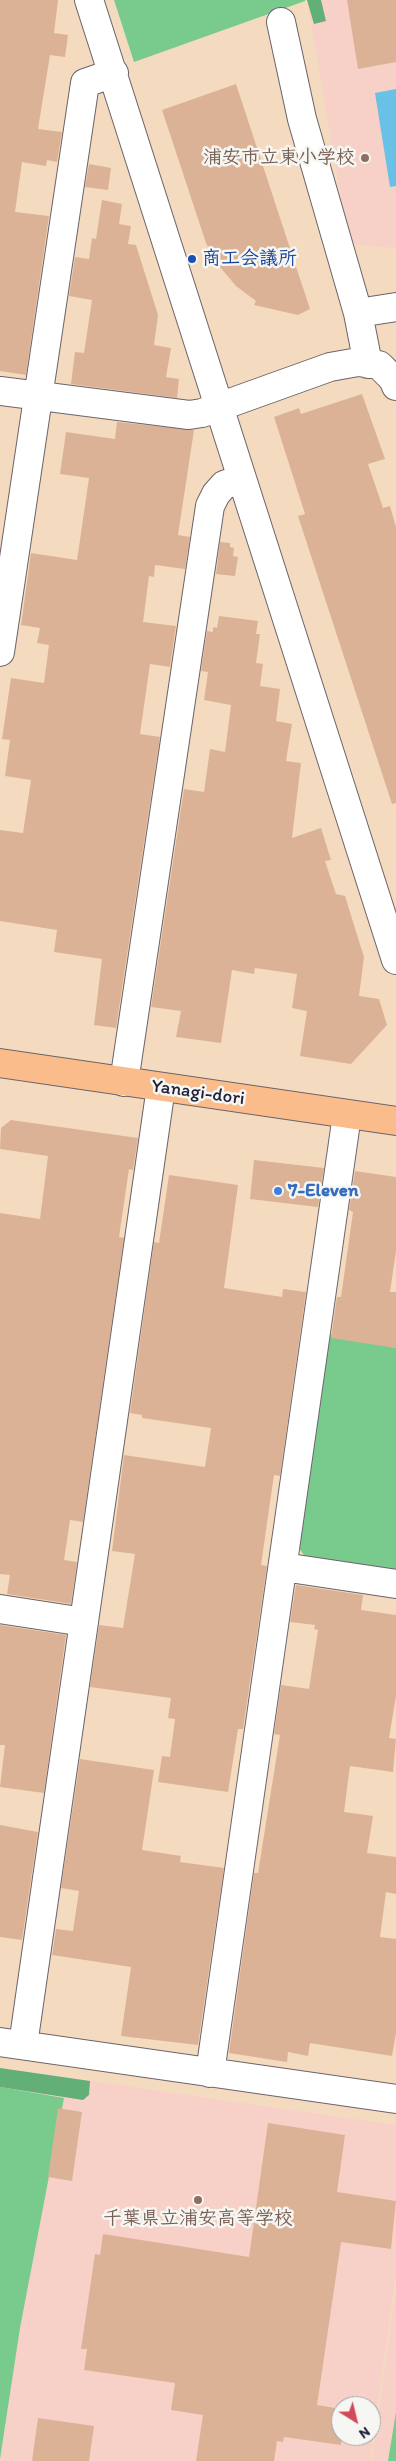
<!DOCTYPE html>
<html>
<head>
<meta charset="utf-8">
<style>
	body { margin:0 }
	#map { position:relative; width:396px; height:2461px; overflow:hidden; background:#f4dbbf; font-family:Itim,sans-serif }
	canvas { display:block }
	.north { position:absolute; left:331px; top:2396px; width:50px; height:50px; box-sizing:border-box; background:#f6f6f2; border:1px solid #a1a1a9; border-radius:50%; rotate:144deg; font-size:14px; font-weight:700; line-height:20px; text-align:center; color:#22223b }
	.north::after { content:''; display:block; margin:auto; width:18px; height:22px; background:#d1495b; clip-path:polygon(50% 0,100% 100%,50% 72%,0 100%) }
</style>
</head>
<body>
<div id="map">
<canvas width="396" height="2461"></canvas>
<div class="north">N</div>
</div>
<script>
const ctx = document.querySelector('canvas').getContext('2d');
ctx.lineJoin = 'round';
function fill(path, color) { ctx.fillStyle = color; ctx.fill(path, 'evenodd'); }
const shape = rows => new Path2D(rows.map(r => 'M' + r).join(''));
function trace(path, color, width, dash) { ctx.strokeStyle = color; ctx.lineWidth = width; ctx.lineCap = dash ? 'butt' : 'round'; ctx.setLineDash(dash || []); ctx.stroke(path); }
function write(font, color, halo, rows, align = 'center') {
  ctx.font = font + ' Itim,"Klee One",sans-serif'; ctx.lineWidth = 5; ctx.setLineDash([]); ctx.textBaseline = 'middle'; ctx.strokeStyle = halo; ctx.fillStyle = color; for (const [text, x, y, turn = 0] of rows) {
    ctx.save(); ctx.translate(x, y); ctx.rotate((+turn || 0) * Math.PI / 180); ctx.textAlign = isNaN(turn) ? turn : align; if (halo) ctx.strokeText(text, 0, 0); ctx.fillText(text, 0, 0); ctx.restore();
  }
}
fill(shape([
	[307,0,396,0,396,248,349,244],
	[0,2068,396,2125,396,2274,370,2461,0,2461],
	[341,2406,371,2406,371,2436,341,2436],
	[396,2288,396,2461,372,2461]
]), '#f7d1c8');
fill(shape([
	[114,0,305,0,305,1,134,62],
	[330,1335,396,1348,396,1574,308,1561,299,1548],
	[0,2087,64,2098,20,2328,0,2459],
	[396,2412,396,2461,388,2461]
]), '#79cb8d');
fill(shape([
	[307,0,321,0,326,21,314,24],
	[0,2068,90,2081,89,2095,83,2100,0,2087]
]), '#62af78');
fill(shape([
	[396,89,396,186,390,187,375,93]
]), '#69c1e6');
fill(shape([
	[0,0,58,0,54,33,68,35,65,57,50,55,38,129,62,132,57,162,47,160,46,166,22,162,15,212,49,216,26,375,0,371],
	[347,0,396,0,396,62,358,69],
	[236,84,310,309,298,315,254,305,256,301,236,286,214,260,206,243,162,110],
	[89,164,111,168,108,190,85,187],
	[102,200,122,204,119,224,131,226,128,244,136,245,158,315,154,345,171,348,166,377,179,379,177,398,71,384,75,352,84,353,92,300,69,296,75,257,89,259,92,238,96,239],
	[362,394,385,459,368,464,383,508,390,506,396,527,396,803,392,804,298,516,305,514,274,417,299,408,301,414],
	[117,422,194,430,178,535,190,537,185,569,155,565,154,577,149,576,143,622,176,626,170,667,150,664,140,734,160,737,116,1028,94,1025,102,959,54,952,57,930,0,921,0,830,23,833,31,780,5,776,10,740,2,739,11,678,44,683,49,645,37,643,40,628,21,625,31,553,77,560,89,478,60,474,66,432,115,439],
	[220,542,230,543,230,547,234,548,233,556,238,557,235,576,216,574],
	[219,616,258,621,256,634,260,634,256,663,263,664,260,686,280,689,276,721,292,724,286,761,301,763,292,838,321,828,331,860,325,861,336,894,345,896,364,957,359,996,379,999,387,1025,351,1064,300,1056,307,1011,292,1008,297,974,255,968,254,974,232,970,221,1043,176,1037,181,1011,151,1007,184,789,204,792,210,749,225,752,231,705,204,700,208,672,201,671,207,631,213,632,213,627,217,628],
	[11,1120,138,1138,133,1170,129,1169,119,1237,124,1238,83,1522,70,1520,64,1560,77,1562,71,1604,7,1594,10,1575,0,1574,0,1213,40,1219,48,1156,0,1149,1,1128],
	[254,1160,324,1168,318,1207,250,1199],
	[355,1171,396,1177,396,1251,390,1292,396,1292,396,1348,331,1338,337,1297,341,1297,353,1212,349,1210],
	[169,1175,238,1185,224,1288,282,1297,283,1289,306,1292,280,1476,274,1475,261,1565,267,1566,243,1729,238,1729,228,1792,158,1782,162,1756,170,1757,175,1719,168,1718,171,1698,90,1687,99,1625,123,1628,135,1554,112,1551,124,1455,205,1467,211,1428,142,1418,142,1415,130,1413,154,1242,159,1243],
	[296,1585,363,1595,361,1610,396,1615,396,1696,389,1738,396,1739,393,1772,350,1766,344,1812,373,1816,367,1853,396,1857,396,1894,386,1892,380,1937,396,1939,396,2033,392,2056,310,2043,308,2056,288,2052,287,2062,229,2053,254,1873,258,1873,280,1735,274,1734,281,1685,309,1689,318,1630,314,1629,315,1625,290,1622],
	[0,1625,66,1635,44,1793,0,1787,5,1745,0,1745],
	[80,1759,154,1770,142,1850,181,1856,180,1862,224,1868,198,2045,121,2036,131,1967,52,1955,56,1929,73,1931,79,1891,61,1888],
	[0,1825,38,1832,22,1940,0,1937],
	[58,2108,82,2112,72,2181,48,2177],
	[268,2123,345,2135,337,2192,396,2201,391,2249,341,2242,317,2405,341,2409,341,2445,284,2437,283,2442,277,2441,274,2461,196,2461,203,2415,171,2410,175,2383,84,2370,87,2349,81,2349,95,2254,100,2255,103,2234,249,2257],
	[38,2418,94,2426,89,2461,32,2461]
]), '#dcb296');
const minor = shape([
	[89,0,396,960],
	[281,22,302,119,358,313],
	[368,364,358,313,396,307],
	[0,391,189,415,202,413,330,367,358,362,379,365,393,379,396,386],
	[0,652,85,83,114,73],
	[124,1082,210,506,216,494,224,485,241,479],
	[283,1567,396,1584],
	[0,1609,84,1622],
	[0,2042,396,2099],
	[23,2045,161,1087],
	[210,2073,347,1115]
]);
const major = shape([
	[0,1063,396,1121]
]);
trace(minor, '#6c6369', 30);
trace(major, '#6c6369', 30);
trace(minor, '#fff', 28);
trace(major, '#fabc8b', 28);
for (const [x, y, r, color] of [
	[365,158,5,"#8d6e63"],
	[192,259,5,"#1a4fb4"],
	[278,1191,5,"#3f7fe0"],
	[198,2200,5,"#8d6e63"]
]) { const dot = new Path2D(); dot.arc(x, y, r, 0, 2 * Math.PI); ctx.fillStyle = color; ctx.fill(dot); trace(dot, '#f6f6f2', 2); }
write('bold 19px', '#785e54', '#f6f6f2', [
	["浦安市立東小学校",355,158],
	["千葉県立浦安高等学校",198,2219,"center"]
], 'right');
write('bold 19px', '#164399', '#f6f6f2', [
	["商工会議所",202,259]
], 'left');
write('19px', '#22223b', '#f6f6f2', [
	["Yanagi-dori",198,1093,8]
]);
write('bold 19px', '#366cbe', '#f6f6f2', [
	["7-Eleven",288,1191]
], 'left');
</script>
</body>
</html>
